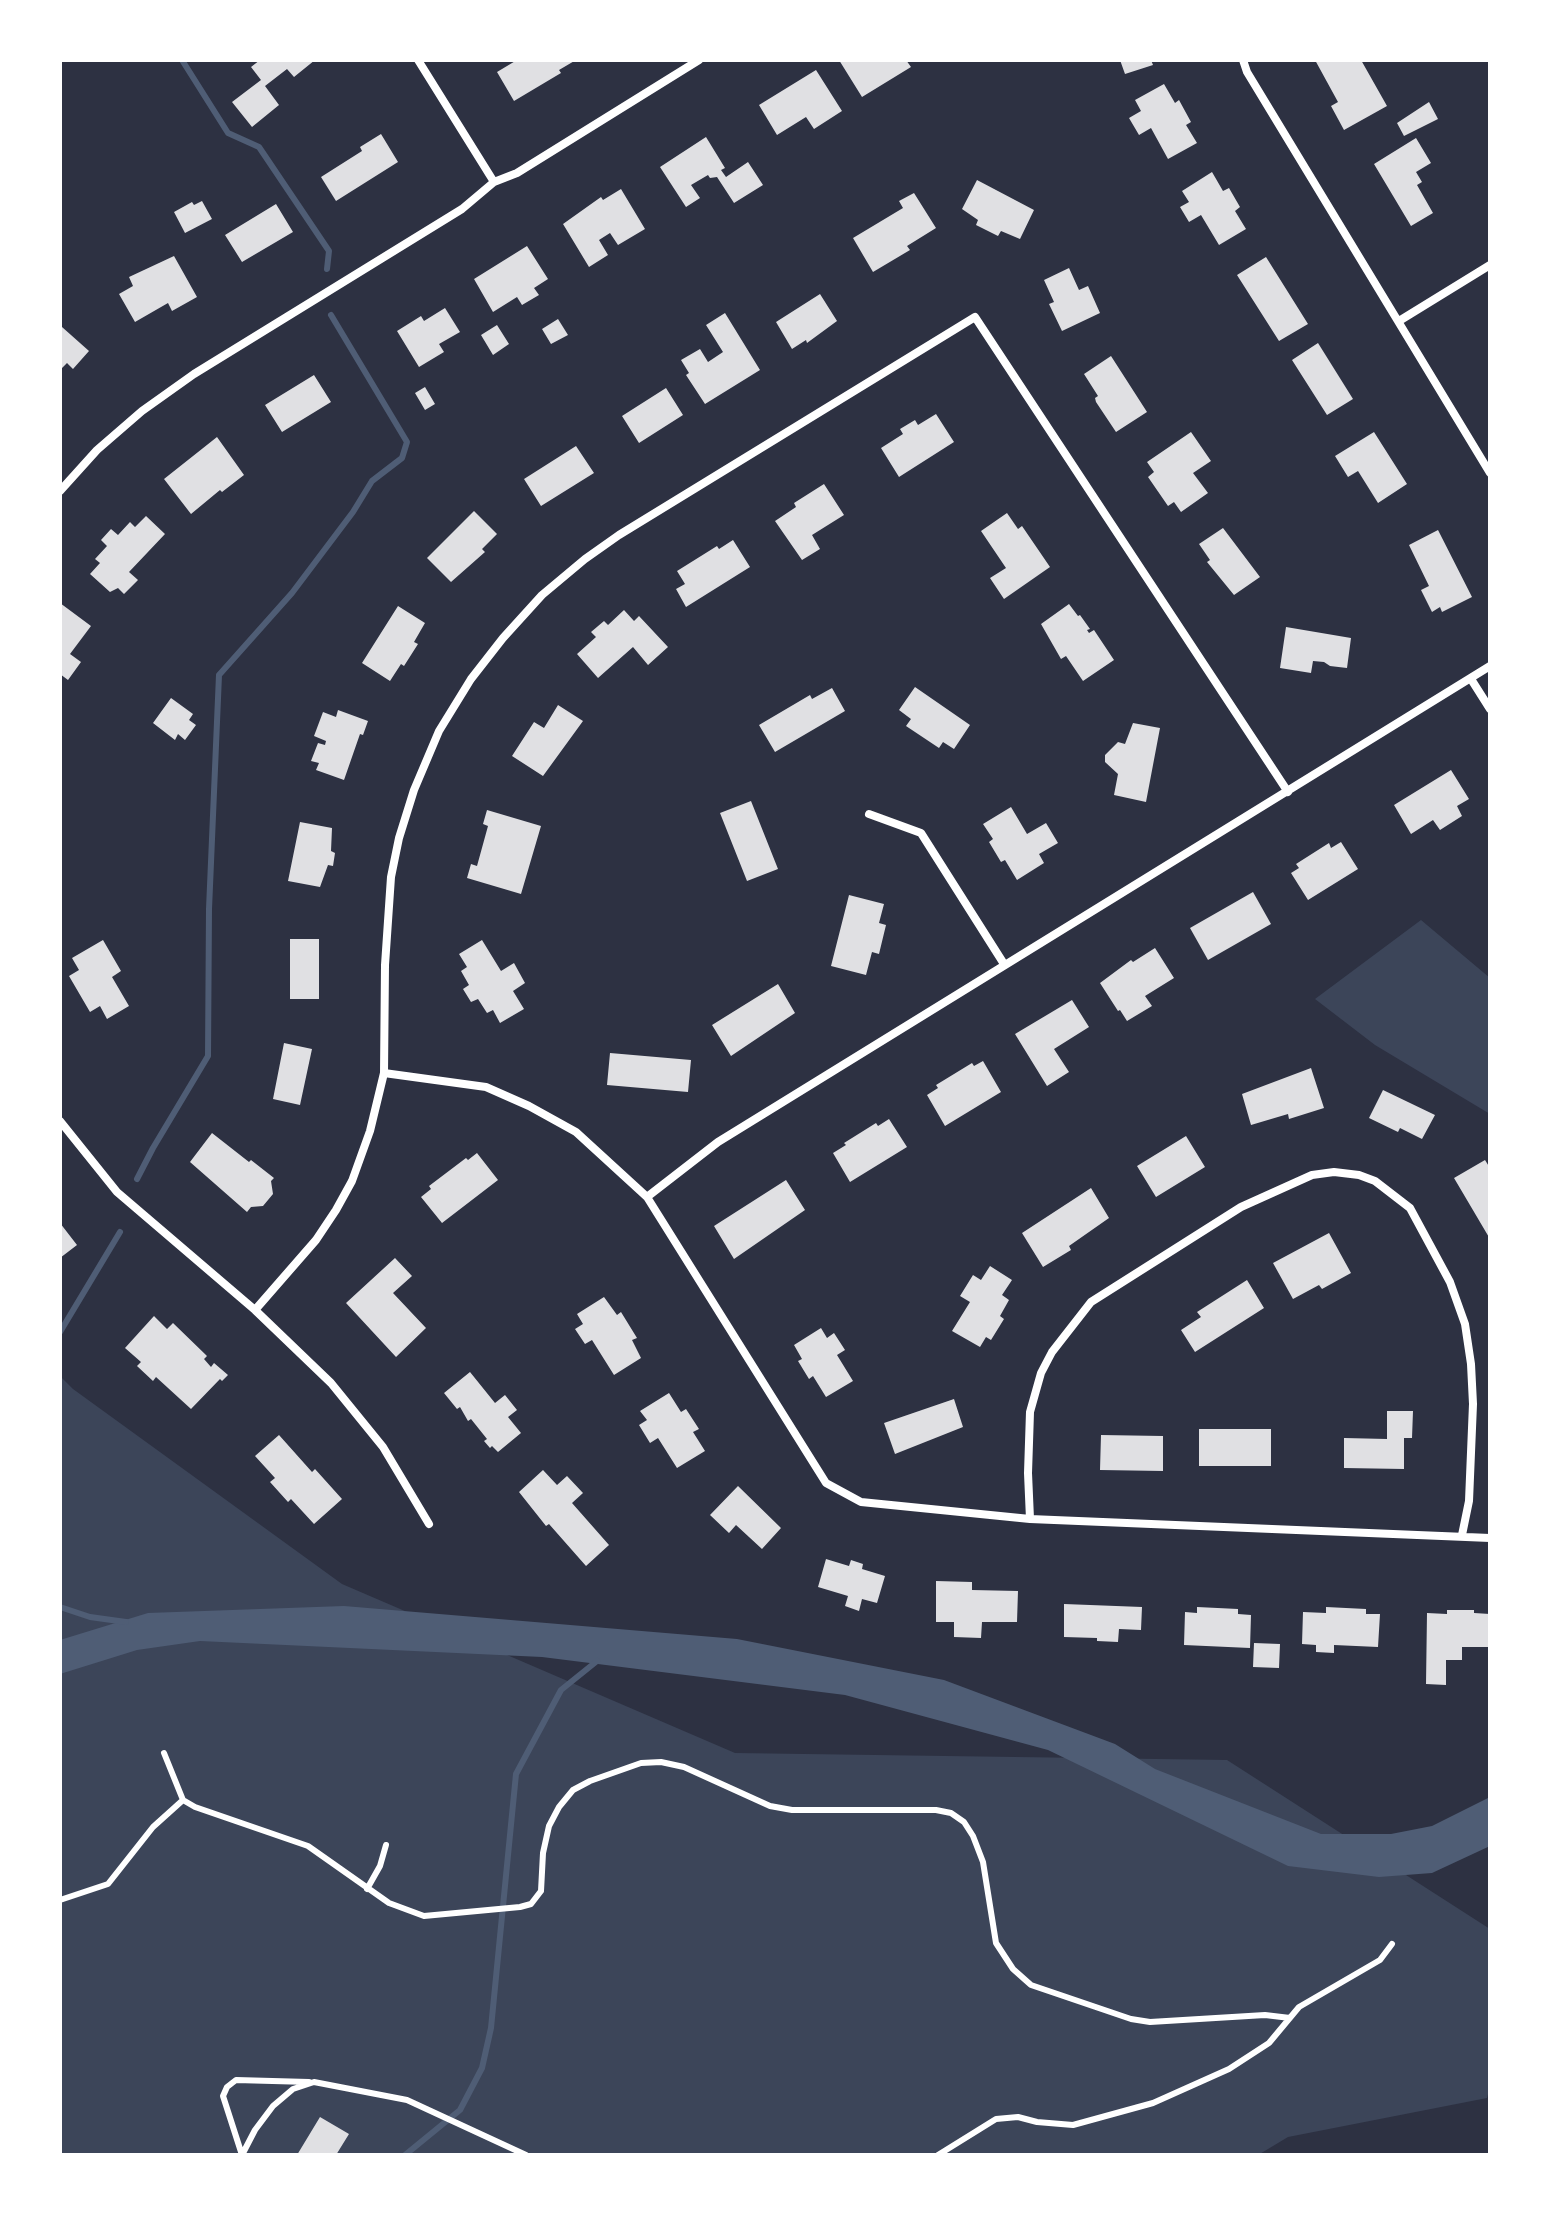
<!DOCTYPE html>
<html>
<head>
<meta charset="utf-8">
<style>
	body { margin:0 }
	#map { position:relative; width:1550px; height:2215px; overflow:hidden; background:#2d3142; font-family:"Crimson Pro",serif }
	canvas { display:block }
	.frame { position:absolute; inset:0; border:62px solid #fff; pointer-events:none }
</style>
</head>
<body>
<div id="map">
<canvas width="1550" height="2215"></canvas>
<div class="frame"></div>
</div>
<script>
const ctx = document.querySelector('canvas').getContext('2d');
ctx.lineJoin = 'round';
function fill(path, color) { ctx.fillStyle = color; ctx.fill(path, 'evenodd'); }
const shape = rows => new Path2D(rows.map(r => 'M' + r).join(''));
function trace(path, color, width, dash) { ctx.strokeStyle = color; ctx.lineWidth = width; ctx.lineCap = dash ? 'butt' : 'round'; ctx.setLineDash(dash || []); ctx.stroke(path); }
fill(shape([
	[1421,920,1490,978,1490,1114,1375,1045,1315,999],
	[60,1376,73,1389,342,1584,735,1753,1227,1760,1490,1929,1490,2086,1487,2098,1288,2137,1258,2155,60,2155]
]), '#3c4559');
fill(shape([
	[344,1606,737,1639,944,1680,1115,1744,1155,1769,1321,1834,1391,1834,1432,1826,1490,1797,1490,1846,1432,1873,1379,1877,1288,1866,1048,1750,845,1695,542,1657,200,1641,137,1650,60,1674,60,1640,148,1613]
]), '#4f5d75');
trace(shape([
	[182,60,228,133,259,147,329,251,327,269],
	[137,1179,153,1148,208,1056,209,909,219,675,292,593,353,512,372,481,402,458,407,442,331,315],
	[60,1332,120,1232],
	[60,1607,90,1617,126,1622],
	[405,2155,460,2110,482,2068,491,2028,516,1774,561,1690,597,1661]
]), '#4f5d75', 6);
fill(shape([
	[260,60,315,60,294,77,287,69,265,86,279,105,252,127,232,102,261,80,251,67],
	[517,60,576,60,559,70,561,73,514,101,497,72],
	[839,60,906,60,911,67,862,97],
	[1120,60,1151,60,1153,65,1125,74],
	[1315,60,1361,60,1387,106,1344,130,1331,106,1338,102],
	[816,70,842,111,814,129,806,117,777,135,759,105],
	[1164,84,1175,103,1179,100,1191,122,1186,125,1197,143,1168,159,1151,128,1139,135,1129,118,1141,111,1135,100],
	[1429,102,1438,119,1404,136,1397,123],
	[381,134,398,162,336,201,321,177,362,151,360,147],
	[706,137,725,168,721,170,726,177,748,162,763,185,734,203,717,177,710,178,708,175,691,185,700,198,686,207,660,167],
	[1416,138,1431,163,1416,172,1422,182,1417,185,1433,213,1411,226,1374,164],
	[1212,172,1223,191,1229,188,1240,207,1235,211,1246,229,1219,245,1201,215,1189,222,1180,207,1189,202,1182,191],
	[977,180,1034,210,1020,239,1001,231,998,236,976,225,978,220,962,209],
	[621,189,645,229,618,245,610,233,599,240,608,255,589,267,563,224,601,197,603,200],
	[914,193,936,228,907,246,910,250,873,272,853,238,903,208,899,201],
	[202,201,212,219,185,233,174,212,192,202,194,205],
	[276,204,293,232,242,262,225,235],
	[527,246,548,279,534,288,539,295,522,305,517,297,493,312,474,279],
	[174,256,197,297,172,311,168,303,135,322,119,294,133,286,129,277],
	[1266,257,1308,324,1279,341,1237,275],
	[1069,268,1079,290,1088,286,1100,313,1062,331,1049,304,1054,302,1044,280],
	[820,294,837,321,807,343,806,340,792,349,776,322],
	[445,308,460,332,439,344,444,352,419,367,397,331,421,316,424,321],
	[725,313,760,370,705,404,686,375,689,373,681,360,700,349,708,362,723,352,706,325],
	[558,319,568,335,551,344,542,329],
	[497,325,509,344,493,355,481,335],
	[62,327,89,351,73,369,67,363,60,370,60,330],
	[1318,343,1353,399,1327,415,1292,360],
	[1111,356,1147,412,1116,432,1096,402,1095,398,1098,396,1084,374],
	[314,375,331,402,282,432,265,405],
	[425,387,435,404,425,410,415,393],
	[666,388,683,415,639,443,622,416],
	[936,414,954,442,899,477,881,448,903,434,900,429,915,420,918,425],
	[1191,432,1211,461,1193,473,1208,493,1181,512,1174,502,1168,506,1148,477,1154,472,1147,462],
	[1374,432,1407,484,1378,503,1358,471,1348,477,1335,456],
	[217,437,244,475,222,492,220,490,191,514,164,479],
	[576,446,594,473,541,506,524,479],
	[824,484,844,515,812,535,820,549,802,560,775,521,796,507,794,503],
	[474,511,497,534,482,549,485,552,451,582,427,558],
	[1007,513,1018,529,1022,526,1050,567,1004,599,990,578,1006,568,981,531],
	[146,516,165,534,129,572,138,580,124,594,118,588,110,592,90,574,100,563,95,559,107,546,101,540,111,529,118,535,130,522,135,527],
	[1223,528,1260,577,1234,595,1207,562,1210,560,1199,544],
	[1438,530,1472,597,1442,612,1440,607,1432,612,1421,590,1429,586,1409,545],
	[733,540,750,567,686,607,676,589,685,584,677,571,717,546,719,549],
	[60,603,91,626,70,654,81,662,68,680,60,674],
	[1069,604,1078,616,1080,615,1090,629,1087,630,1089,633,1094,630,1114,660,1083,681,1066,656,1061,659,1041,624],
	[398,606,425,623,414,642,418,644,404,666,401,664,390,681,362,663],
	[624,610,634,621,639,616,668,647,648,665,633,647,598,678,577,654,596,637,591,632,604,621,608,625],
	[1286,627,1351,638,1347,668,1330,666,1324,662,1313,661,1311,673,1280,668],
	[915,687,970,725,954,749,943,742,939,748,906,726,911,719,899,710],
	[832,688,845,711,775,752,759,725,810,695,812,699],
	[171,698,193,714,189,720,196,725,185,740,178,734,175,740,153,723],
	[558,705,583,721,543,776,512,756,534,722,544,728],
	[338,710,368,721,363,735,360,734,344,780,316,770,319,763,311,761,318,743,325,745,326,741,314,736,323,712,336,717],
	[1133,723,1160,728,1146,802,1114,795,1118,774,1105,762,1105,755,1118,742,1125,744],
	[1451,770,1469,799,1457,806,1462,816,1440,830,1433,820,1411,834,1394,805],
	[751,801,778,869,747,881,720,813],
	[1011,807,1027,834,1046,823,1058,843,1039,854,1044,863,1017,880,1005,860,1001,862,989,842,993,839,983,824],
	[487,810,541,826,521,894,467,878,471,864,477,866,488,826,483,824],
	[300,822,332,828,331,851,335,853,333,866,328,865,320,887,288,881],
	[1341,842,1358,869,1308,900,1291,873,1299,868,1296,864,1329,843,1331,848],
	[1253,892,1271,924,1208,960,1190,928],
	[849,895,884,904,879,923,886,925,879,954,872,952,866,975,831,966],
	[290,939,319,939,319,999,290,999],
	[103,940,121,971,112,977,129,1006,107,1019,100,1006,90,1012,69,976,79,970,72,958],
	[482,940,501,971,514,963,525,983,513,991,524,1009,500,1023,493,1010,487,1013,478,999,471,1002,463,989,469,985,461,971,467,967,459,954],
	[1155,948,1174,978,1145,996,1152,1006,1127,1021,1120,1010,1118,1011,1100,983,1131,960,1133,962],
	[778,984,795,1013,731,1056,712,1025],
	[1072,1000,1089,1027,1054,1049,1069,1072,1047,1086,1015,1034],
	[284,1043,312,1049,300,1105,273,1099],
	[610,1053,691,1060,688,1092,607,1085],
	[983,1061,1001,1092,945,1126,927,1095,938,1088,936,1085,972,1063,974,1066],
	[1311,1068,1324,1108,1289,1119,1288,1114,1251,1125,1242,1094],
	[1383,1090,1435,1115,1422,1139,1400,1128,1398,1132,1369,1118],
	[889,1119,907,1147,850,1182,833,1153,846,1145,844,1143,876,1123,878,1126],
	[212,1133,249,1162,251,1160,274,1178,271,1181,273,1194,263,1206,251,1207,247,1212,190,1162],
	[1186,1136,1205,1167,1156,1197,1137,1166],
	[477,1153,498,1180,442,1223,421,1197,431,1189,429,1186,466,1158,468,1160],
	[1485,1160,1490,1168,1490,1239,1454,1178],
	[786,1180,805,1210,734,1259,714,1226],
	[1091,1188,1109,1218,1069,1246,1071,1250,1043,1267,1022,1233],
	[60,1223,77,1245,60,1258],
	[1329,1233,1351,1273,1322,1289,1319,1285,1293,1299,1273,1263],
	[395,1258,412,1276,393,1293,426,1328,396,1357,346,1303],
	[990,1266,1012,1280,1002,1295,1009,1300,1000,1316,1004,1319,991,1340,986,1337,980,1347,952,1331,970,1302,960,1296,973,1275,981,1280],
	[1247,1280,1264,1308,1195,1352,1181,1330,1201,1317,1197,1312],
	[604,1297,617,1315,621,1312,637,1338,632,1340,641,1358,614,1375,592,1340,585,1344,575,1329,583,1324,577,1314],
	[154,1316,167,1329,173,1323,207,1356,204,1359,211,1367,214,1363,228,1375,222,1381,220,1379,191,1409,156,1377,153,1381,137,1366,141,1362,125,1348],
	[821,1328,827,1338,834,1333,845,1350,837,1355,853,1381,826,1397,813,1376,809,1379,798,1361,802,1359,794,1345],
	[470,1372,495,1403,505,1395,517,1410,508,1417,521,1433,498,1452,492,1446,490,1448,484,1441,487,1439,471,1419,468,1421,460,1407,457,1409,444,1393],
	[669,1393,681,1412,686,1409,699,1429,693,1432,705,1451,677,1468,658,1438,650,1443,639,1425,647,1420,640,1411],
	[954,1399,963,1427,895,1454,884,1423],
	[1387,1411,1413,1411,1412,1438,1404,1438,1404,1469,1344,1468,1344,1438,1387,1439],
	[1199,1429,1271,1429,1271,1466,1199,1466],
	[279,1435,312,1472,315,1469,342,1499,314,1524,291,1499,288,1502,270,1482,275,1478,255,1456],
	[1101,1435,1163,1436,1163,1471,1100,1470],
	[543,1470,557,1485,567,1476,583,1493,572,1503,609,1545,586,1566,549,1524,546,1526,519,1492],
	[738,1486,781,1528,762,1549,736,1525,729,1533,710,1515],
	[826,1559,849,1566,851,1560,863,1564,862,1569,885,1576,877,1603,862,1599,859,1611,845,1606,848,1596,818,1587],
	[936,1581,972,1582,972,1590,1018,1591,1017,1622,982,1622,981,1638,954,1637,954,1622,936,1622],
	[1064,1604,1142,1607,1141,1630,1119,1629,1118,1642,1097,1641,1097,1638,1064,1637],
	[1197,1607,1238,1609,1238,1614,1251,1615,1250,1648,1184,1645,1185,1612,1197,1613],
	[1326,1607,1366,1609,1366,1614,1380,1614,1378,1647,1334,1645,1334,1653,1316,1652,1316,1645,1302,1644,1303,1612,1326,1613],
	[1447,1610,1474,1610,1474,1613,1490,1614,1490,1647,1462,1647,1462,1660,1446,1660,1446,1685,1426,1684,1427,1613,1447,1614],
	[1254,1643,1280,1644,1279,1668,1253,1667],
	[320,2117,349,2134,336,2155,297,2155]
]), '#e0e0e3');
trace(shape([
	[164,1753,183,1800,195,1807,308,1846,389,1903,424,1916,520,1907,531,1904,541,1891,543,1853,549,1826,559,1807,573,1790,590,1781,641,1763,661,1762,684,1767,770,1806,792,1810,936,1810,951,1813,964,1822,973,1836,983,1862,996,1943,1013,1969,1031,1985,1131,2019,1150,2022,1265,2015,1290,2018],
	[367,1889,380,1866,386,1845],
	[60,1900,108,1884,153,1827,183,1800],
	[242,2155,255,2130,273,2106,293,2089,314,2082,407,2100,526,2155],
	[242,2155,223,2096,227,2087,236,2080,309,2082],
	[938,2155,996,2119,1018,2117,1037,2122,1073,2125,1153,2103,1229,2069,1269,2043,1299,2007,1380,1960,1392,1944]
]), '#fff', 6);
trace(shape([
	[418,60,494,182],
	[1243,60,1247,72,1490,473],
	[1399,321,1490,265],
	[60,491,97,450,142,411,194,374,462,209,494,182,517,173,699,60],
	[1471,679,1490,709],
	[869,814,921,833,1004,964],
	[384,1073,486,1087,529,1106,576,1132,647,1197,826,1483,861,1502,1030,1519,1490,1538],
	[60,1121,117,1192,255,1310,331,1383,383,1447,429,1524],
	[647,1197,718,1142,1490,666],
	[255,1310,316,1240,336,1210,352,1181,370,1131,384,1073,385,965,391,877,399,838,414,790,439,731,471,679,503,638,542,595,585,559,619,535,975,317,1288,792],
	[1030,1519,1028,1473,1030,1412,1041,1373,1052,1352,1091,1302,1241,1207,1312,1175,1334,1172,1359,1175,1375,1181,1410,1208,1450,1282,1465,1324,1471,1364,1473,1404,1469,1501,1462,1535]
]), '#fff', 8);
</script>
</body>
</html>
